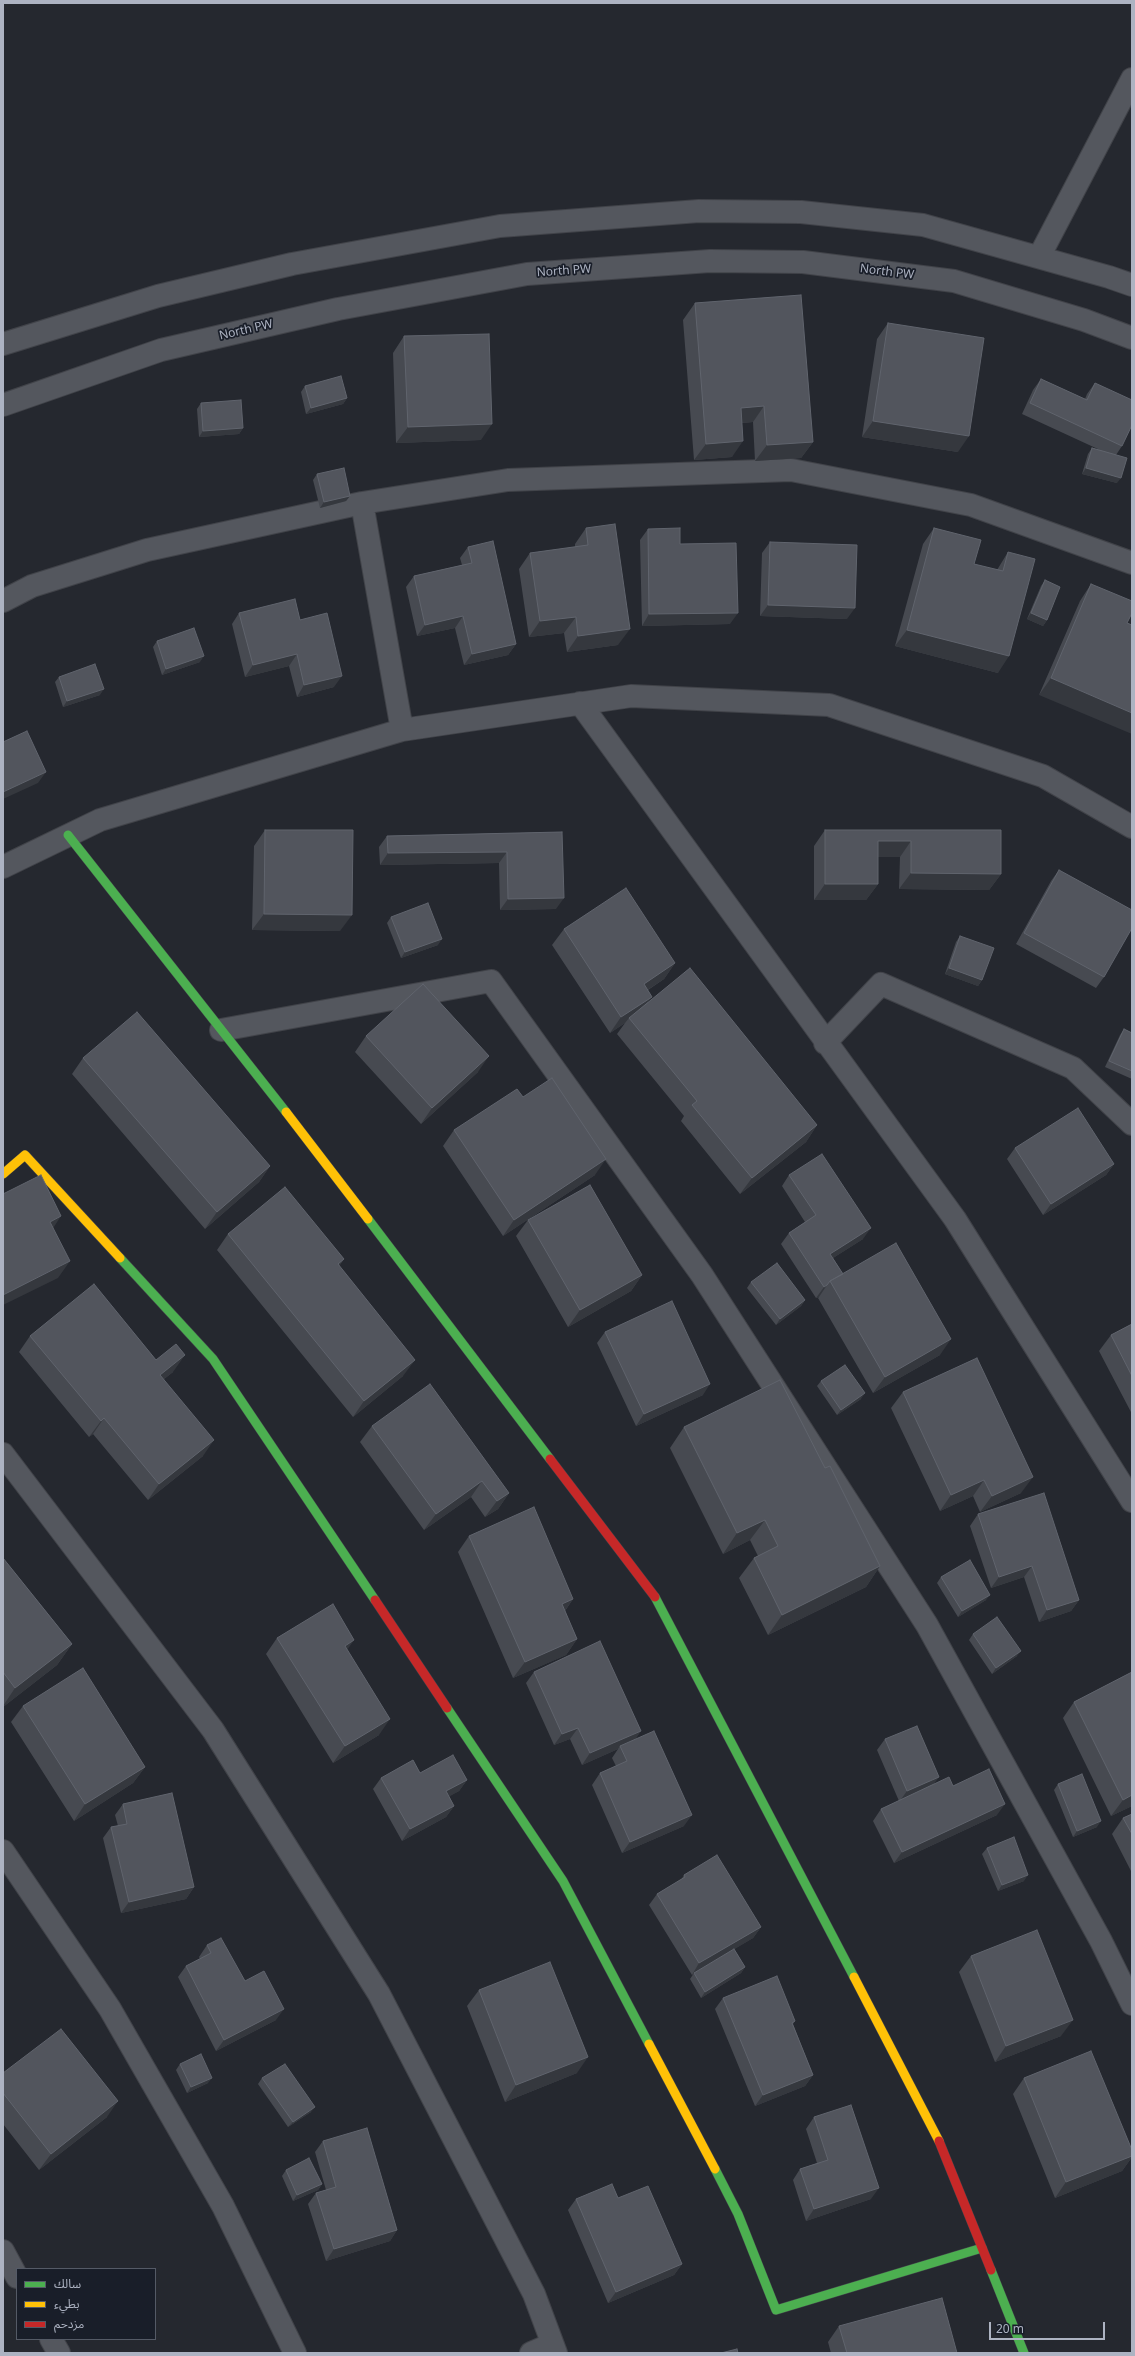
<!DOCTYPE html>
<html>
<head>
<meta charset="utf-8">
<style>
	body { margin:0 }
	#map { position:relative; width:1135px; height:2356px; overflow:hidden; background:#25282f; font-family:"Noto Sans","Noto Sans Arabic",sans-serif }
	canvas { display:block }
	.frame { position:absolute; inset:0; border:4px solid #adb3c2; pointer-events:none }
	.legend { position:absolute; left:16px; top:2268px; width:140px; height:72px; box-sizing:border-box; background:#191e29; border:1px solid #545a66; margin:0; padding:5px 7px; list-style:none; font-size:12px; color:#adb3c2 }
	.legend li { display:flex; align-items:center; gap:8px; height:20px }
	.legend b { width:20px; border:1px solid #545a66 }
	.scale { position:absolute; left:989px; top:2322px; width:116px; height:18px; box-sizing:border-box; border:2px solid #adb3c2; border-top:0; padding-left:5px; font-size:12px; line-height:14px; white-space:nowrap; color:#adb3c2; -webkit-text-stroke:3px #191e29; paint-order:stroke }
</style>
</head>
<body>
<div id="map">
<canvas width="1135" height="2356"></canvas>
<div class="frame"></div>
<ul class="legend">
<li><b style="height:5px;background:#4caf50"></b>سالك</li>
<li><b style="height:5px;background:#ffc107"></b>بطيء</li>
<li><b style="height:5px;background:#c62828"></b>مزدحم</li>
</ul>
<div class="scale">20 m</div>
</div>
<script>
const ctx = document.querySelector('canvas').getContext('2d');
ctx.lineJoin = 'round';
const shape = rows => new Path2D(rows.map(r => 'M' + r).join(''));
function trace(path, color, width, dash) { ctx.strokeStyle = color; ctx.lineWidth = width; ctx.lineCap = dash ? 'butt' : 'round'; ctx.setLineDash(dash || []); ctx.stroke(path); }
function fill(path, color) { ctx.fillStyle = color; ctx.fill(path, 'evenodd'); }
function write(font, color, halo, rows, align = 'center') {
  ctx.font = font + ' "Noto Sans",sans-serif'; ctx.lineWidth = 3.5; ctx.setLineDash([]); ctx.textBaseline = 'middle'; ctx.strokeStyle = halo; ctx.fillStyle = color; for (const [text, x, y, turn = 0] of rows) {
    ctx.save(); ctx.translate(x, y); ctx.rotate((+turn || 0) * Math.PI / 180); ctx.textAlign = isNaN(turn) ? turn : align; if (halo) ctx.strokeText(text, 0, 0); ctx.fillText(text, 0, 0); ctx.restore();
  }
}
const street = shape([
	[1039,257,1132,79],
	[3,344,158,296,292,264,500,226,699,211,801,212,923,225,1109,277,1132,285],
	[3,405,161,350,338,309,527,274,710,261,803,262,954,281,1084,320,1132,338],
	[362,503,402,730],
	[3,601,32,586,147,550,362,503,508,480,791,470,971,505,1132,563],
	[580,703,955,1219,1132,1501],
	[3,867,100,820,402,730,631,696,829,705,1043,776,1132,827],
	[221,1030,491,981,702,1275,927,1625,1101,1941,1132,2004],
	[825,1043,881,984,1073,1068,1132,1124],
	[3,1454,213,1730,379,1994,534,2294,556,2353],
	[3,1851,110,2009,223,2206,295,2353],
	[3,2251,17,2277],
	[51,2339,59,2353],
	[531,2353,552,2344]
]);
const fast = shape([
	[68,835,286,1112],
	[368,1219,550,1459],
	[120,1258,213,1359,375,1600],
	[655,1597,854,1977],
	[447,1708,563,1881,649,2044],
	[715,2169,738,2214,776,2310,982,2248],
	[991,2270,1024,2353]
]);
const slow = shape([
	[286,1112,368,1219],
	[3,1174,25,1155,120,1258],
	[854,1977,939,2141],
	[649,2044,715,2169]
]);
const jam = shape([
	[550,1459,655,1597],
	[375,1600,447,1708],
	[939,2141,991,2270]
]);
trace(street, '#414349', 24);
trace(fast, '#414349', 10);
trace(slow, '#414349', 10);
trace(jam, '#414349', 10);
trace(street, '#54575e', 22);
trace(fast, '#4caf50', 9);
trace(slow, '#ffc107', 9);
trace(jam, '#c62828', 9);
fill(shape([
	[695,303,813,442,801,458,755,461,753,422,742,423,732,457,694,460,683,320],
	[888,323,958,452,862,437,877,339],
	[404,336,481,440,396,443,393,353],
	[1041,379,1085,399,1087,394,1095,383,1122,446,1116,455,1117,483,1082,474,1088,454,1092,448,1100,450,1022,414,1033,390],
	[305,386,347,398,343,404,306,414,301,392],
	[201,403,243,428,239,434,199,437,197,409],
	[317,474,350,496,346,501,320,508,313,480],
	[586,528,618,645,567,652,564,633,529,637,519,569,530,553,575,547,575,544],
	[934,528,974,564,997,570,1008,552,998,673,895,646,923,544],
	[648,529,680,544,730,624,642,626,640,540],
	[770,542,847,619,760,616,762,553],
	[468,547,516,644,508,655,464,665,455,628,417,636,406,587,414,576,462,565,460,558],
	[1045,580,1047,620,1043,626,1027,619,1041,586],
	[1091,584,1127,623,1039,695,1080,601],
	[239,613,300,620,334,687,297,697,289,666,245,677,232,624],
	[157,641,200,662,162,675,153,647],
	[59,677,100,695,63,707,55,682],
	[265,830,340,931,252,930,254,846],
	[825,830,1001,830,1001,874,989,890,899,889,900,857,878,857,878,884,866,900,814,900,814,846],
	[562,832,556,909,500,910,499,863,380,865,379,847,387,836],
	[1059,870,1104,977,1096,988,1016,944,1051,881],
	[391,917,438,945,401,958,387,923],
	[564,929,675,963,664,979,648,990,648,1002,817,1125,806,1142,740,1194,681,1121,684,1116,617,1034,625,1023,610,1033,552,945],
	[960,936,982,980,978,986,945,974,956,942],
	[1124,1029,1132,1033,1132,1079,1105,1067,1120,1035],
	[366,1036,478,1072,421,1124,355,1052],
	[83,1058,270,1166,259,1182,205,1229,72,1074],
	[523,1097,595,1175,503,1236,443,1146,454,1130],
	[1015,1148,1114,1164,1106,1175,1043,1215,1007,1159],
	[789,1175,863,1239,833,1258,843,1274,940,1355,873,1393,818,1298,819,1297,816,1298,781,1244,789,1233,805,1222,782,1186],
	[528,1220,642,1275,631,1291,568,1327,516,1236],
	[228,1234,344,1259,339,1266,403,1376,353,1417,217,1250],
	[751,1282,805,1300,801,1306,776,1325,747,1288],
	[1132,1324,1132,1414,1099,1351,1111,1335],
	[605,1332,703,1395,636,1426,597,1343],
	[30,1336,156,1360,173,1372,164,1379,203,1456,148,1500,93,1434,89,1437,19,1352],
	[821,1381,861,1399,837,1415,817,1386],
	[903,1392,1021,1493,980,1512,973,1496,940,1511,891,1408],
	[372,1426,509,1493,498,1509,485,1517,471,1497,424,1530,360,1442],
	[684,1427,825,1468,880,1566,866,1587,768,1635,739,1578,754,1558,758,1556,750,1540,723,1554,670,1448],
	[978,1514,1079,1600,1071,1611,1039,1622,1024,1577,991,1588,970,1526],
	[469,1536,573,1599,565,1611,577,1639,566,1655,513,1678,458,1552],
	[3,1558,72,1644,57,1665,3,1707],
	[941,1577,986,1600,958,1617,937,1583],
	[973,1634,1017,1656,992,1674,969,1640],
	[277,1638,347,1650,379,1735,333,1763,266,1654],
	[534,1672,635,1740,684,1826,622,1853,592,1785,600,1773,616,1766,612,1758,618,1749,582,1765,570,1739,554,1745,526,1683],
	[1132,1672,1132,1806,1111,1816,1063,1718,1074,1702],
	[23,1706,145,1767,133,1783,74,1821,11,1722],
	[885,1739,934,1785,953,1786,997,1815,894,1863,873,1821,881,1809,899,1801,877,1750],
	[420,1773,467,1780,459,1791,449,1796,454,1806,446,1817,402,1841,373,1789,381,1778],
	[1058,1784,1097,1827,1073,1837,1054,1790],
	[123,1804,194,1887,186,1899,121,1913,103,1838,111,1827,118,1826,115,1815],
	[1132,1814,1132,1873,1112,1834,1123,1818],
	[987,1848,1024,1881,998,1891,982,1854],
	[684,1875,761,1927,753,1938,734,1949,745,1967,741,1973,701,1998,690,1979,694,1973,700,1969,692,1975,649,1905,657,1894,681,1880],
	[207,1945,245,1981,276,2020,216,2051,178,1977,186,1966,200,1959,199,1957],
	[971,1956,1061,2036,995,2062,959,1972],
	[479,1990,577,2073,505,2102,467,2006],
	[723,1998,795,2021,793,2024,813,2075,805,2086,755,2106,715,2009],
	[180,2064,208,2083,187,2093,176,2070],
	[3,2073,107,2117,39,2170,3,2124],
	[262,2078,311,2112,288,2127,258,2084],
	[1024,2078,1132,2150,1132,2157,1122,2171,1055,2198,1013,2094],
	[814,2117,871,2199,806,2221,793,2180,800,2169,817,2163,806,2129],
	[323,2141,397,2230,390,2241,326,2261,308,2204,316,2193,326,2190,315,2152],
	[286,2170,322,2184,318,2190,293,2201,282,2176],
	[618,2198,682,2264,674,2275,608,2303,568,2210,576,2199],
	[839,2326,957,2353,831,2353,828,2342]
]), '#474a51');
fill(shape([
	[347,398,343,404,306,414,311,408],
	[764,406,753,422,729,424,741,408],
	[873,421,969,436,958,452,862,437],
	[492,424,481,440,396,443,408,427],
	[243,428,239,434,199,437,203,431],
	[743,441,732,457,694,460,706,444],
	[813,442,801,458,755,461,767,445],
	[1086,468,1121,478,1117,483,1082,474],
	[350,496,346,501,320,508,324,502],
	[768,605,855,608,847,619,760,616],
	[738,613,730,624,642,626,649,614],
	[1031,613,1047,620,1043,626,1027,619],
	[463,616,455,628,417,636,425,625],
	[576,617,564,633,529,637,540,621],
	[630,629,618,645,567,652,578,636],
	[907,630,1009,656,998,673,895,646],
	[516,644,508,655,464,665,472,654],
	[297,654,289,666,245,677,253,665],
	[204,656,200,662,162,675,166,669],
	[342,676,334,687,297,697,304,685],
	[1051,678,1132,713,1132,734,1039,695],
	[104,689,100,695,63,707,67,701],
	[46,772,38,783,3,799,3,792],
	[878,841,911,841,900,857,866,857],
	[507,852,499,863,380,865,388,853],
	[911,873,1001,874,989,890,899,889],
	[825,884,878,884,866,900,814,900],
	[564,898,556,909,500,910,508,899],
	[264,914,352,915,340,931,252,930],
	[442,939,438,945,401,958,405,952],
	[675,963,664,979,632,1000,644,984],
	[949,968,982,980,978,986,945,974],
	[652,997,640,1013,629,1018,625,1023,610,1033,621,1017],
	[489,1056,478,1072,421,1124,432,1108],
	[817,1125,806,1142,740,1194,752,1178],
	[606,1159,595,1175,503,1236,514,1220],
	[1114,1164,1106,1175,1043,1215,1051,1204],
	[270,1166,259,1182,205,1229,217,1212],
	[61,1216,50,1233,50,1222],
	[871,1228,863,1239,822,1265,830,1254],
	[344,1259,333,1275,338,1264],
	[70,1261,58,1278,3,1305,3,1295],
	[642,1275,631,1291,568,1327,580,1310],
	[827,1285,819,1297,816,1298,824,1287],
	[805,1300,801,1306,776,1325,780,1319],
	[951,1339,940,1355,873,1393,885,1377],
	[185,1355,173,1372,149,1391,160,1375],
	[415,1360,403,1376,353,1417,364,1401],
	[710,1384,703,1395,636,1426,644,1414],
	[865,1393,861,1399,837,1415,841,1410],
	[104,1418,93,1434,89,1437,101,1421],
	[214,1440,203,1456,148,1500,159,1484],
	[1033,1477,1021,1493,980,1512,992,1496],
	[984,1480,973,1496,940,1511,951,1495],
	[482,1481,471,1497,424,1530,436,1514],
	[509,1493,498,1509,485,1517,497,1501],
	[765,1520,750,1540,723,1554,737,1533],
	[880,1566,866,1587,768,1635,782,1615],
	[1032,1566,1024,1577,991,1588,999,1577],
	[990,1595,986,1600,958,1617,962,1611],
	[573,1599,562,1615,562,1604],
	[1079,1600,1071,1611,1039,1622,1047,1610],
	[577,1639,566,1655,513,1678,525,1662],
	[354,1640,343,1656,345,1646],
	[72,1644,57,1665,3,1707,3,1706,15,1688],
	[1021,1651,1017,1656,992,1674,996,1668],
	[390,1719,379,1735,333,1763,345,1746],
	[578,1728,570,1739,554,1745,562,1734],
	[641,1731,633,1743,620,1746,618,1749,582,1765,590,1753],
	[145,1767,133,1783,74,1821,85,1804],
	[939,1777,931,1788,899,1802,907,1791],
	[467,1780,459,1791,438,1803,446,1791],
	[1132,1795,1132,1806,1111,1816,1123,1800],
	[1005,1804,997,1815,894,1863,902,1852],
	[454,1806,446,1817,402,1841,410,1829],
	[692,1815,684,1826,622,1853,630,1842],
	[1101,1821,1097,1827,1073,1837,1077,1831],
	[1028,1875,1024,1881,998,1891,1002,1885],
	[194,1887,186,1899,121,1913,129,1902],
	[761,1927,753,1938,692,1975,699,1963],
	[745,1967,741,1973,701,1998,705,1992],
	[284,2009,276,2020,216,2051,224,2040],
	[1073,2020,1061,2036,995,2062,1006,2046],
	[588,2057,577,2073,505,2102,516,2085],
	[813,2075,805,2086,755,2106,763,2095],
	[212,2078,208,2083,187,2093,191,2087],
	[118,2101,107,2117,39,2170,51,2154],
	[315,2107,311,2112,288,2127,293,2122],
	[1132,2156,1132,2157,1122,2171,1055,2198,1066,2182],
	[322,2184,318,2190,293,2201,297,2195],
	[879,2188,871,2199,806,2221,814,2209],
	[397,2230,390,2241,326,2261,334,2249],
	[682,2264,674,2275,608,2303,616,2292]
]), '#35383e');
const building = shape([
	[801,295,813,442,767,445,764,406,741,408,743,441,706,444,695,303,801,295],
	[888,323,984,338,969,436,873,421,888,323],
	[489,334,492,424,408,427,404,336,489,334],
	[341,376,347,398,311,408,305,386,341,376],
	[1041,379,1087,400,1095,383,1132,400,1132,425,1122,446,1030,403,1041,379],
	[241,400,243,428,203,431,201,403,241,400],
	[1092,448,1127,458,1121,478,1086,468,1092,448],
	[344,468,350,496,324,502,317,474,344,468],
	[615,524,630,629,578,636,576,617,540,621,530,553,588,545,586,528,615,524],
	[680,528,680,544,736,543,738,613,649,614,648,529,680,528],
	[934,528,981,540,974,564,1003,571,1008,552,1035,559,1009,656,907,630,934,528],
	[493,541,516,644,472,654,463,616,425,625,414,576,472,563,468,547,493,541],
	[770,542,857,545,855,608,768,605,770,542],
	[1045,580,1060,587,1047,620,1031,613,1045,580],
	[1091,584,1132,601,1132,613,1127,623,1132,625,1132,713,1051,678,1091,584],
	[295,599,300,620,327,613,342,676,304,685,297,654,253,665,239,613,295,599],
	[194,628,204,656,166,669,157,641,194,628],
	[95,664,104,689,67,701,59,677,95,664],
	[27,731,46,772,3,792,3,742,27,731],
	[265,830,353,830,352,915,264,914,265,830],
	[825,830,1001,830,1001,874,911,873,911,841,878,841,878,884,825,884,825,830],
	[562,832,564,898,508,899,507,852,388,853,387,836,562,832],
	[1059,870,1132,910,1132,928,1104,977,1024,933,1059,870],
	[626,888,675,963,644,984,652,997,621,1017,564,929,626,888],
	[428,903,442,939,405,952,391,917,428,903],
	[960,936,994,948,982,980,949,968,960,936],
	[690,968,817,1125,752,1178,692,1105,697,1101,629,1018,690,968],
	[423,984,489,1056,432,1108,366,1036,423,984],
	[137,1012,270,1166,217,1212,83,1058,137,1012],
	[1124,1029,1132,1033,1132,1071,1109,1061,1124,1029],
	[552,1078,606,1159,514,1220,454,1130,517,1089,523,1097,552,1078],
	[1078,1108,1114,1164,1051,1204,1015,1148,1078,1108],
	[822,1154,871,1228,830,1254,843,1274,830,1281,827,1285,824,1287,789,1233,816,1215,789,1175,822,1154],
	[41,1175,61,1216,50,1222,70,1261,3,1295,3,1194,41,1175],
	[590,1185,642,1275,580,1310,528,1220,590,1185],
	[285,1187,344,1259,338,1264,415,1360,364,1401,228,1234,285,1187],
	[896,1243,951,1339,885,1377,830,1281,896,1243],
	[777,1263,805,1300,780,1319,751,1282,777,1263],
	[94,1284,156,1360,176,1344,185,1355,160,1375,214,1440,159,1484,104,1418,101,1421,30,1336,94,1284],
	[672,1301,710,1384,644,1414,605,1332,672,1301],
	[1132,1324,1132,1376,1111,1335,1132,1324],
	[977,1358,1033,1477,992,1496,984,1480,951,1495,903,1392,977,1358],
	[845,1365,865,1393,841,1410,821,1381,845,1365],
	[780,1380,825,1468,830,1466,880,1566,782,1615,754,1558,778,1546,765,1520,737,1533,684,1427,780,1380],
	[430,1384,509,1493,497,1501,482,1481,436,1514,372,1426,430,1384],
	[1044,1493,1079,1600,1047,1610,1032,1566,999,1577,978,1514,1044,1493],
	[534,1507,573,1599,562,1604,577,1639,525,1662,469,1536,534,1507],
	[3,1558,72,1644,15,1688,3,1672,3,1558],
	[970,1560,990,1595,962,1611,941,1577,970,1560],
	[333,1604,354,1640,345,1646,390,1719,345,1746,277,1638,333,1604],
	[997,1617,1021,1651,996,1668,973,1634,997,1617],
	[600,1641,641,1731,590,1753,578,1728,562,1734,534,1672,600,1641],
	[83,1668,145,1767,85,1804,23,1706,83,1668],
	[1132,1672,1132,1795,1123,1800,1074,1702,1132,1672],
	[917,1726,939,1777,907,1791,885,1739,917,1726],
	[654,1731,692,1815,630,1842,600,1773,627,1761,620,1746,654,1731],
	[453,1755,467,1780,446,1791,454,1806,410,1829,381,1778,413,1760,420,1773,453,1755],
	[989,1769,1005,1804,902,1852,881,1809,949,1777,953,1786,989,1769],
	[1082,1774,1101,1821,1077,1831,1058,1784,1082,1774],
	[172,1793,194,1887,129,1902,111,1827,127,1824,123,1804,172,1793],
	[1132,1814,1132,1834,1123,1818,1132,1814],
	[1014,1837,1028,1875,1002,1885,987,1848,1014,1837],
	[717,1855,761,1927,699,1963,657,1894,685,1877,684,1875,717,1855],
	[1037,1930,1073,2020,1006,2046,971,1956,1037,1930],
	[221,1938,245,1981,264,1971,284,2009,224,2040,186,1966,211,1953,207,1945,221,1938],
	[734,1949,745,1967,705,1992,694,1973,734,1949],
	[550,1962,588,2057,516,2085,479,1990,550,1962],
	[777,1976,795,2021,792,2023,813,2075,763,2095,723,1998,777,1976],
	[61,2029,118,2101,51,2154,3,2093,3,2073,61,2029],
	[1091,2051,1132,2150,1132,2156,1066,2182,1024,2078,1091,2051],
	[201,2054,212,2078,191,2087,180,2064,201,2054],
	[285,2064,315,2107,293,2122,262,2078,285,2064],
	[851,2105,879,2188,814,2209,800,2169,828,2160,814,2117,851,2105],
	[367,2128,397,2230,334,2249,316,2193,336,2187,323,2141,367,2128],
	[309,2158,322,2184,297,2195,286,2170,309,2158],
	[612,2184,618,2198,648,2186,682,2264,616,2292,576,2199,612,2184],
	[942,2298,957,2353,847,2353,839,2326,942,2298],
	[737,2349,738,2353,721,2353,737,2349]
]);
fill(building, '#52555d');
trace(building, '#60646d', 1);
write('12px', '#adb3c2', '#191e29', [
	["North PW",564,271,-4],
	["North PW",887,272,7],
	["North PW",246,330,-13]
]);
</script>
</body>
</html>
